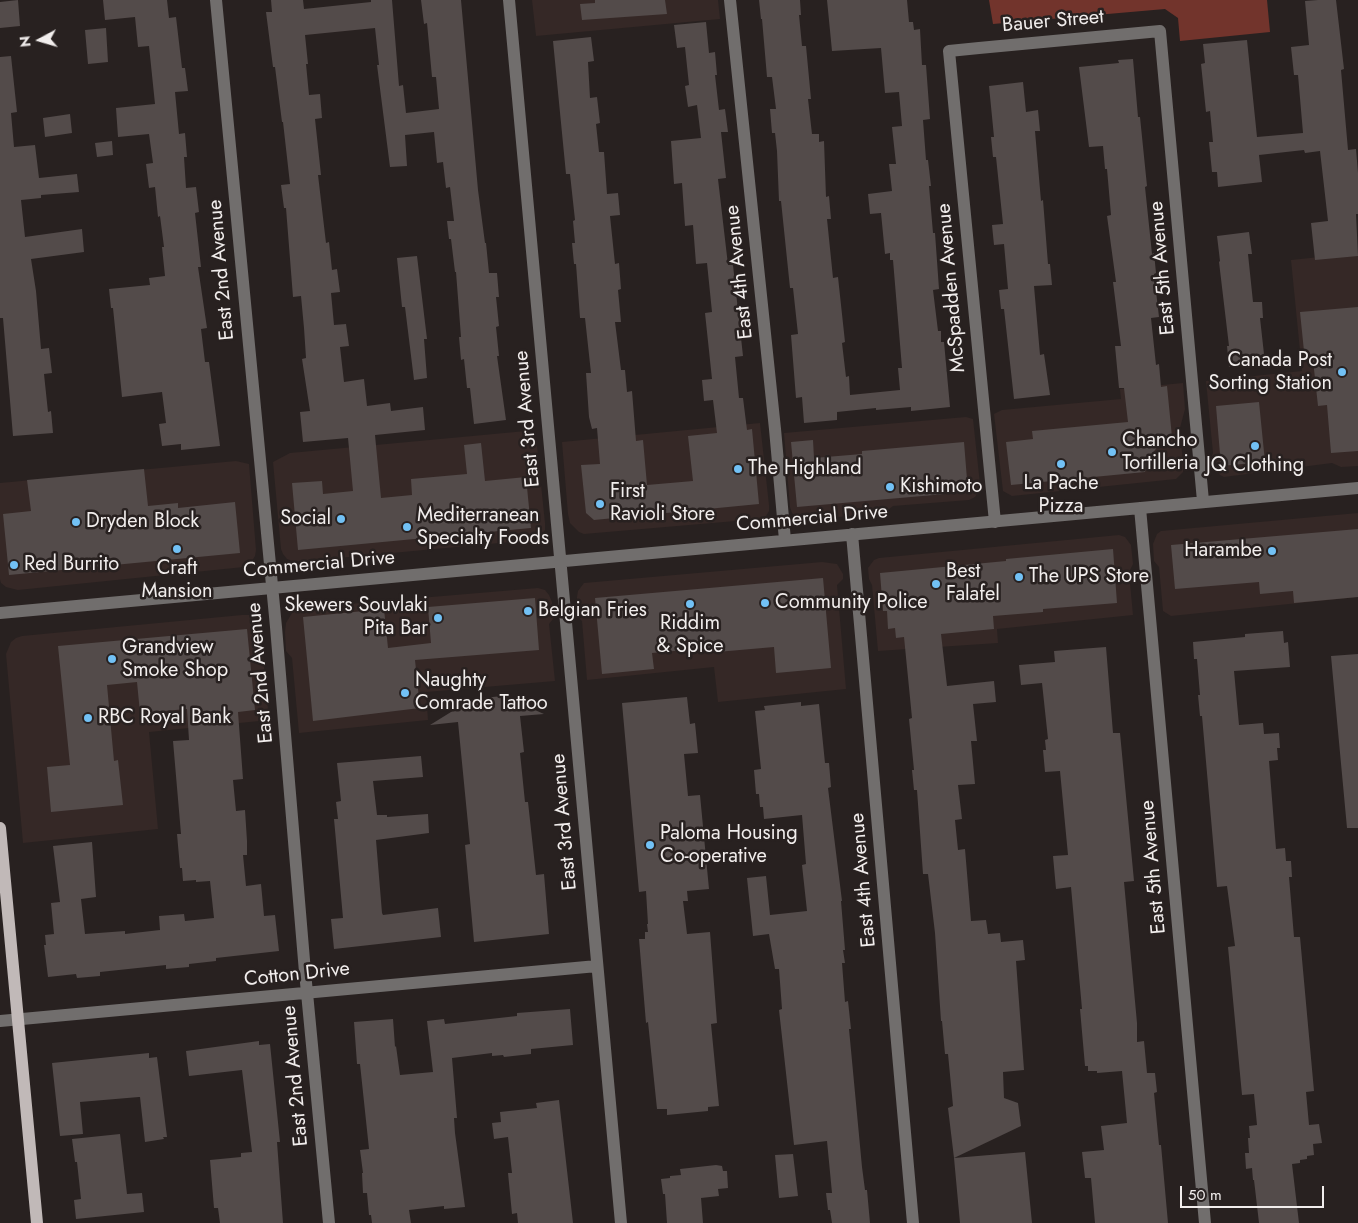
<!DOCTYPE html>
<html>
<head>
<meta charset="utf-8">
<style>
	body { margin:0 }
	#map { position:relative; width:1358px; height:1223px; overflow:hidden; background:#282120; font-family:Jost,sans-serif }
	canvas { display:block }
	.north { position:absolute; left:15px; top:15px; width:50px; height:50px; -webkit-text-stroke:4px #282120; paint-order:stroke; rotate:264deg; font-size:14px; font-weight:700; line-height:20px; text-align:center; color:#f1edec }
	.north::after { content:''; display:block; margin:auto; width:18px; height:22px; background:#f1edec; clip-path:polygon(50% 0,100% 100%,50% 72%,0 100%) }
	.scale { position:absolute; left:1180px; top:1186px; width:144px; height:22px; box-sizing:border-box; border:2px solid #f1edec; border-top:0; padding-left:6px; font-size:15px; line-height:18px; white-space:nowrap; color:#f1edec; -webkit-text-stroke:4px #282120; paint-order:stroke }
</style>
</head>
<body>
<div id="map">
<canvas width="1358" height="1223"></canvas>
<div class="north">N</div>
<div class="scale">50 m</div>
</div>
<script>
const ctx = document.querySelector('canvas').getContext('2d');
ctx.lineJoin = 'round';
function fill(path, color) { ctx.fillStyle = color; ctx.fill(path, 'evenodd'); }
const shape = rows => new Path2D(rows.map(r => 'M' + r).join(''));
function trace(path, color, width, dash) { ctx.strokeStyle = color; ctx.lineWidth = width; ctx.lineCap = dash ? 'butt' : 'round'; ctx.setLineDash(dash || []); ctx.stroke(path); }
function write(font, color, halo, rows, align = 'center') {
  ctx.font = font + ' Jost,sans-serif'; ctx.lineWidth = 5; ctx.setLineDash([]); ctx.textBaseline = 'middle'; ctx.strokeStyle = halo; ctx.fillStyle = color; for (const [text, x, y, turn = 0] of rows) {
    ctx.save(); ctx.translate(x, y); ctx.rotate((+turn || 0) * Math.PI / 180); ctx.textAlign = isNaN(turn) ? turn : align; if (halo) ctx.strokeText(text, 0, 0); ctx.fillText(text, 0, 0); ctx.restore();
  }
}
fill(shape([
	[532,0,718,0,720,19,536,36],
	[1358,253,1358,466,1341,467,1332,463,1224,477,1220,475,1214,468,1211,458,1213,453,1206,381,1302,371,1291,260],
	[1183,383,1185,409,1180,428,1180,437,1184,466,1183,472,1176,479,1012,496,1003,491,994,414,1002,410,1121,399,1120,389],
	[966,417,973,419,980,484,980,490,975,497,969,500,893,506,884,513,804,520,797,518,792,513,790,507,784,433],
	[760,423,769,505,769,511,766,516,759,519,584,534,579,532,570,523,568,514,562,442],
	[526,431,536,436,545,523,545,530,541,536,532,540,295,562,287,559,283,554,281,549,273,462,290,453],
	[236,461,249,464,256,550,255,556,250,564,244,567,18,590,6,587,1,583,0,579,0,483],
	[1358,513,1358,597,1171,616,1163,611,1159,567,1154,561,1153,544,1157,534,1161,531],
	[1119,535,1125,537,1131,545,1133,564,1129,572,1133,615,997,629,998,643,878,651,872,585,869,579,868,568,874,560,879,558],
	[822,562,837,564,843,574,843,579,837,585,846,689,718,702,714,667,587,680,582,621,578,617,577,597,578,591,584,583],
	[538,588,545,590,549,595,552,602,553,619,549,624,555,681,426,692,428,720,299,733,292,658,286,651,285,632,286,623,292,613,301,608],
	[242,615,250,615,257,619,260,624,269,720,149,732,158,829,23,843,6,654,11,642,16,638,22,636]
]), '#352826');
fill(shape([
	[989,0,1267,0,1270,32,1180,41,1178,18,1165,9,993,24]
]), '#72342c');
fill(shape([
	[18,0,20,26,0,28,0,2],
	[103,0,167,0,169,18,176,17,182,68,185,68,188,91,175,92,179,134,185,133,187,157,184,157,186,188,196,187,199,212,195,213,201,267,198,267,207,328,201,329,205,362,209,362,220,446,181,450,181,444,162,446,159,424,166,423,162,392,122,397,113,308,111,308,109,289,150,285,149,278,165,276,162,247,164,247,160,216,158,217,155,187,149,188,146,164,153,163,149,134,118,137,116,108,155,104,149,46,138,47,135,17,105,20],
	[271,0,303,0,304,9,371,2,371,0,392,0,399,86,403,85,406,113,439,109,436,77,432,77,427,23,424,24,421,0,461,0,478,190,485,243,486,243,489,273,497,273,499,297,496,297,499,326,496,327,499,356,497,356,506,420,474,424,470,388,467,388,464,359,461,360,459,337,461,337,456,272,455,272,451,239,449,239,447,221,454,221,450,187,446,188,443,162,437,163,434,132,405,135,407,166,390,167,377,65,379,65,375,28,305,35,308,64,306,64,309,95,320,94,322,118,315,119,321,175,318,175,326,243,329,242,332,270,337,269,340,292,331,293,334,325,346,324,349,346,340,347,344,382,364,379,367,406,390,403,391,411,423,407,425,430,375,435,381,498,412,495,411,479,467,474,464,445,481,443,485,481,526,477,531,528,298,550,292,483,322,481,323,494,353,491,348,438,303,442,300,412,310,411,302,359,306,358,304,328,301,296,293,297,286,208,284,208,281,185,290,184,283,122,282,122,275,67,273,67,266,12,272,12],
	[595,0,665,0,667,14,582,20,580,4,595,3],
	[759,0,800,0,801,15,799,15,802,46,806,46,811,99,808,99,812,134,819,134,819,142,824,141,826,197,829,196,831,219,827,219,833,278,838,277,845,342,842,343,846,377,849,376,850,395,900,390,898,368,902,368,893,260,890,260,890,253,885,254,881,213,870,214,868,194,892,191,889,164,896,164,892,127,902,126,899,92,885,93,881,48,832,51,827,0,907,0,909,22,913,22,914,30,920,29,922,65,926,65,930,119,923,120,926,160,928,160,931,186,929,186,933,233,935,233,939,289,933,290,938,331,941,331,941,342,944,342,950,407,911,411,911,407,876,410,876,408,837,412,837,420,804,423,802,397,796,398,791,335,798,334,793,288,790,288,781,201,779,201,777,151,775,133,772,133,770,109,776,109,772,77,767,77,762,19,761,19],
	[1318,0,1336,0,1344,69,1341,70,1348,150,1356,149,1358,173,1358,214,1356,214,1358,256,1315,260,1311,223,1328,221,1320,151,1305,153,1304,150,1259,155,1262,182,1218,187,1217,172,1212,172,1209,142,1213,142,1210,111,1206,112,1201,64,1205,63,1203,44,1247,40,1257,137,1303,133,1298,75,1294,75,1291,47,1309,45,1305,1],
	[706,22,709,53,715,52,717,75,715,75,719,110,725,109,728,132,721,132,726,178,718,179,728,265,733,265,743,356,735,357,739,398,743,398,747,430,752,429,759,504,594,520,586,513,581,465,600,464,597,428,592,429,589,417,586,373,591,373,585,318,580,318,576,264,574,264,572,243,575,243,573,221,575,220,570,174,566,174,553,41,591,37,594,61,588,62,590,98,597,97,600,123,596,124,599,152,604,152,607,194,618,193,620,215,610,216,615,264,619,263,621,289,618,290,621,322,615,322,621,370,625,370,627,392,632,391,636,441,643,440,647,485,693,481,688,436,717,433,713,400,704,401,702,380,712,379,705,313,712,312,707,263,696,264,693,225,685,226,682,183,674,184,671,141,701,138,697,105,688,107,685,86,689,85,685,47,677,48,674,25],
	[106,28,108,62,88,64,85,30],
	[11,56,17,112,11,113,14,147,35,145,39,178,77,174,79,192,41,195,41,198,21,200,25,237,82,229,84,252,31,259,36,291,41,349,49,348,52,373,44,374,48,412,51,411,53,433,13,436,3,318,0,318,0,57],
	[1133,59,1138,117,1140,117,1147,186,1145,187,1152,254,1154,253,1156,273,1154,274,1159,317,1151,318,1156,365,1159,364,1161,387,1167,386,1172,437,1160,444,1150,456,1145,472,1011,485,1006,442,1033,439,1032,431,1128,422,1124,388,1119,388,1115,346,1121,346,1113,282,1116,282,1107,216,1111,215,1107,169,1105,169,1103,146,1089,147,1079,67,1119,63,1118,60],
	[1023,82,1026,112,1038,110,1040,131,1035,131,1041,201,1043,200,1048,264,1050,264,1052,285,1034,286,1040,355,1044,354,1050,395,1014,399,1004,309,1001,309,999,290,1008,289,1004,244,994,245,992,225,1003,224,996,157,993,157,991,137,994,137,989,86],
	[70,114,72,133,45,137,43,118],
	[112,141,113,155,97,157,95,143],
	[1249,232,1252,254,1248,254,1253,302,1262,302,1263,318,1260,318,1265,363,1229,367,1227,346,1229,346,1219,262,1220,261,1217,236],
	[417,256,427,339,424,339,427,378,414,380,405,307,402,307,397,258],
	[1358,307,1358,451,1331,453,1327,405,1318,406,1313,360,1305,361,1300,312],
	[1259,402,1265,462,1221,466,1216,406],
	[813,440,814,458,862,454,862,451,964,442,968,492,797,507,791,442],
	[144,469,148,506,178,503,178,508,235,502,240,553,9,575,3,514,31,511,27,480],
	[1358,529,1358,597,1294,603,1293,591,1260,594,1259,582,1175,589,1171,545],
	[1113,549,1117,603,1043,609,1043,612,993,616,994,629,941,634,947,686,994,681,996,702,973,704,977,741,971,741,975,784,958,785,962,819,955,820,958,850,965,849,971,921,986,920,988,934,1000,933,1001,942,1023,940,1025,960,1016,961,1024,1070,1003,1072,1004,1098,1018,1103,1021,1126,954,1158,948,1108,953,1106,948,1054,945,1054,942,1021,941,1021,935,933,928,874,923,874,917,790,914,790,912,770,914,770,909,719,912,718,904,637,896,638,895,628,888,629,887,611,883,611,880,573,1006,561,1006,559],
	[823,578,831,668,776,673,774,647,717,652,717,647,652,653,654,669,602,674,595,598],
	[535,598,539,650,415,660,420,708,313,721,303,617,384,609,388,648,431,643,428,607],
	[247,629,255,710,238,712,243,779,233,780,236,811,245,810,247,841,247,855,243,855,246,886,261,884,264,916,275,915,279,951,216,958,216,961,189,964,189,967,166,969,166,965,100,972,100,976,77,978,76,974,48,977,44,945,46,945,45,935,54,934,51,903,60,902,53,846,92,842,96,897,81,899,85,934,125,931,125,934,160,930,159,916,184,914,185,921,214,918,210,881,196,882,196,880,183,881,182,868,180,868,177,834,181,834,173,741,189,740,187,709,140,713,137,682,107,685,114,761,118,760,123,805,51,812,47,767,70,765,58,646],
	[1283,631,1284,643,1288,642,1290,667,1234,671,1239,725,1263,723,1264,734,1279,733,1280,748,1277,748,1278,760,1269,761,1276,849,1285,848,1286,861,1291,861,1292,877,1289,877,1294,937,1300,937,1314,1091,1306,1092,1309,1125,1319,1124,1322,1143,1313,1144,1314,1155,1307,1156,1307,1159,1300,1160,1300,1163,1292,1164,1299,1223,1259,1223,1254,1180,1253,1180,1252,1168,1246,1169,1245,1153,1249,1153,1248,1138,1250,1138,1249,1126,1257,1125,1254,1094,1242,1095,1228,947,1235,946,1227,886,1217,887,1202,716,1200,716,1198,695,1200,695,1197,659,1194,659,1193,642,1245,637,1245,634],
	[1106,647,1113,733,1120,733,1134,881,1124,882,1137,1023,1137,1042,1144,1041,1147,1073,1155,1073,1157,1092,1154,1093,1159,1145,1161,1145,1168,1223,1095,1223,1091,1178,1085,1178,1082,1152,1104,1150,1101,1126,1127,1123,1122,1071,1097,1073,1097,1071,1088,1071,1088,1066,1085,1066,1080,1009,1082,1009,1071,887,1056,889,1053,856,1068,855,1060,771,1045,772,1043,750,1046,750,1045,740,1048,739,1042,683,1021,685,1019,665,1055,662,1054,651],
	[1358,654,1358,828,1347,828,1331,656],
	[503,696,544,714,520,716,524,752,520,753,525,802,528,802,536,875,544,874,549,934,474,942,465,845,470,844,469,834,458,722,430,725,472,699],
	[687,697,690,724,695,723,698,753,684,754,688,796,700,795,709,889,687,891,688,901,683,901,687,934,710,932,717,1023,711,1024,719,1106,708,1107,708,1111,667,1115,667,1109,657,1109,648,1022,646,1023,639,939,645,939,645,932,648,932,647,924,648,924,646,891,639,892,622,703],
	[801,702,801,706,819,704,825,763,829,763,831,787,828,788,842,901,841,901,845,950,843,950,845,963,842,963,845,1002,848,1001,851,1029,849,1029,862,1167,865,1190,867,1190,870,1223,832,1223,830,1210,828,1210,826,1193,832,1193,827,1141,794,1145,779,1010,782,1009,779,969,775,969,769,934,753,936,747,878,766,876,770,915,807,911,802,865,806,864,802,815,764,819,763,807,760,807,759,794,756,794,754,770,761,769,755,711,765,710,764,706],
	[421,756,423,777,373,781,377,815,387,815,387,817,428,814,429,833,376,840,382,913,383,915,438,908,441,937,334,949,331,919,343,918,334,819,338,819,336,802,341,801,337,763],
	[570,1009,573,1045,531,1049,531,1054,504,1057,503,1055,492,1056,492,1053,452,1058,457,1118,454,1118,455,1133,465,1207,444,1209,444,1206,409,1210,411,1223,372,1223,371,1215,369,1215,367,1193,363,1193,362,1173,363,1173,360,1150,369,1149,360,1064,357,1064,354,1022,393,1019,395,1047,396,1046,400,1075,433,1072,427,1021,444,1019,445,1024,517,1016,517,1013],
	[259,1041,259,1045,270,1044,280,1142,277,1142,283,1223,220,1223,218,1208,214,1208,210,1160,241,1157,241,1153,252,1152,242,1070,189,1076,186,1051],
	[149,1053,149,1058,157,1057,167,1137,163,1137,164,1139,145,1142,140,1097,139,1097,80,1102,83,1134,60,1136,52,1063],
	[559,1100,573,1223,518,1223,517,1213,512,1214,508,1173,512,1173,508,1137,494,1139,492,1123,501,1122,500,1112,537,1108,536,1103],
	[120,1134,127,1194,142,1193,144,1212,76,1219,74,1200,81,1199,77,1162,75,1162,72,1139],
	[1025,1152,1032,1223,960,1223,954,1158],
	[793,1154,798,1196,779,1198,775,1155],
	[716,1165,722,1166,723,1171,727,1171,728,1188,718,1189,719,1196,701,1198,703,1223,667,1223,665,1194,663,1194,661,1179,670,1178,670,1176,681,1175,680,1169]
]), '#534b4a');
trace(shape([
	[216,0,276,627,305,972,329,1223],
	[509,0,621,1223],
	[730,0,775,429,785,540],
	[1140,508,1205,1223],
	[995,522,949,51,979,48,1160,31,1203,501],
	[852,534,913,1223],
	[0,613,1358,488],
	[0,1021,597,966]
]), '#716e6d', 12);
trace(shape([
	[0,828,37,1223]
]), '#c1b9b8', 12);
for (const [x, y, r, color] of [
	[1342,372,5,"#72c1f5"],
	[1255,446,5,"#72c1f5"],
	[1112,452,5,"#72c1f5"],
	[1061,464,5,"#72c1f5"],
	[738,469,5,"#72c1f5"],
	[890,487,5,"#72c1f5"],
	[600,504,5,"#72c1f5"],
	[341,519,5,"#72c1f5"],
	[76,522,5,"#72c1f5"],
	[407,527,5,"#72c1f5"],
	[177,549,5,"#72c1f5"],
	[1272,551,5,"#72c1f5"],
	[14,565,5,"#72c1f5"],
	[1019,577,5,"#72c1f5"],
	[936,584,5,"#72c1f5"],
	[765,603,5,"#72c1f5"],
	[690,604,5,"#72c1f5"],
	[528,611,5,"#72c1f5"],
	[438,618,5,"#72c1f5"],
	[112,659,5,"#72c1f5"],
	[405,693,5,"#72c1f5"],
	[88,718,5,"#72c1f5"],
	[650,845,5,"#72c1f5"]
]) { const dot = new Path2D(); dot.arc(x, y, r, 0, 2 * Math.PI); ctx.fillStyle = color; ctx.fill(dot); trace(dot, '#282120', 2); }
write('20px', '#f1edec', '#282120', [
	["Bauer Street",1053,22,-5],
	["East 5th Avenue",1163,268,-95],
	["East 2nd Avenue",222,270,-95],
	["East 4th Avenue",740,272,-96],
	["McSpadden Avenue",952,288,-95],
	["East 3rd Avenue",528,419,-95],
	["Commercial Drive",812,519,-5],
	["Commercial Drive",319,565,-5],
	["East 2nd Avenue",261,673,-95],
	["East 3rd Avenue",565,822,-95],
	["East 5th Avenue",1154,867,-95],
	["East 4th Avenue",864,880,-95],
	["Cotton Drive",297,975,-6],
	["East 2nd Avenue",296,1076,-95]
]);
write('20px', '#f1edec', '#282120', [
	["Canada Post",1332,361,"right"],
	["Sorting Station",1332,384,"right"],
	["Chancho",1122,441],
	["Tortilleria",1122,464],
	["JQ Clothing",1255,466,"center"],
	["The Highland",748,469],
	["La Pache",1061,484,"center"],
	["Pizza",1061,507,"center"],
	["Kishimoto",900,487],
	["First",610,492],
	["Ravioli Store",610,515],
	["Mediterranean",417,516],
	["Specialty Foods",417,539],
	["Social",331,519,"right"],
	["Dryden Block",86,522],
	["Harambe",1262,551,"right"],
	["Red Burrito",24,565],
	["Craft",177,569,"center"],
	["Mansion",177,592,"center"],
	["Best",946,572],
	["Falafel",946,595],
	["The UPS Store",1029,577],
	["Community Police",775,603],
	["Skewers Souvlaki",428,606,"right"],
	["Pita Bar",428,629,"right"],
	["Belgian Fries",538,611],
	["Riddim",690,624,"center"],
	["& Spice",690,647,"center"],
	["Grandview",122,648],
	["Smoke Shop",122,671],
	["Naughty",415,681],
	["Comrade Tattoo",415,704],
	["RBC Royal Bank",98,718],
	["Paloma Housing",660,834],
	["Co-operative",660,857]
], 'left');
</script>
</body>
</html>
